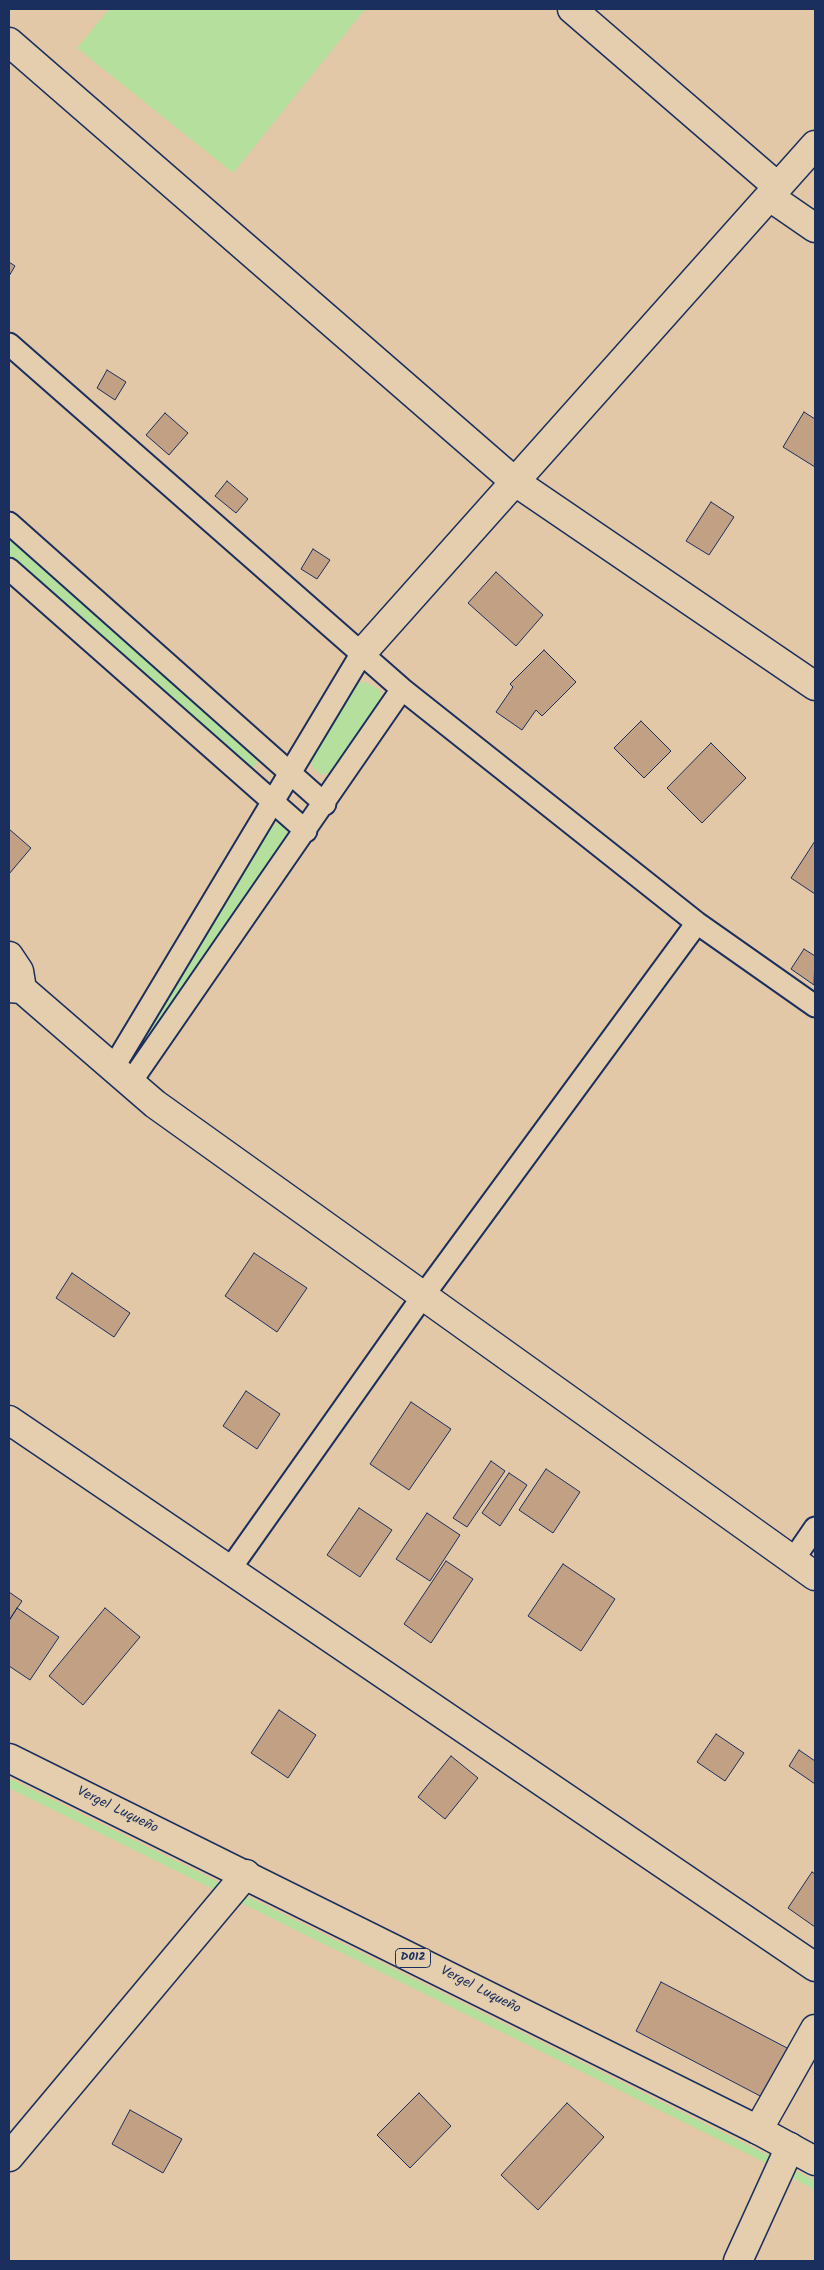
<!DOCTYPE html>
<html>
<head>
<meta charset="utf-8">
<style>
	body { margin:0 }
	#map { position:relative; width:824px; height:2270px; overflow:hidden; background:#e2c8a6; font-family:Kalam,sans-serif }
	canvas { display:block }
	.frame { position:absolute; inset:0; border:10px solid #1b2f5e; pointer-events:none }
</style>
</head>
<body>
<div id="map">
<canvas width="824" height="2270"></canvas>
<div class="frame"></div>
</div>
<script>
const ctx = document.querySelector('canvas').getContext('2d');
ctx.lineJoin = 'round';
function fill(path, color) { ctx.fillStyle = color; ctx.fill(path, 'evenodd'); }
const shape = rows => new Path2D(rows.map(r => 'M' + r).join(''));
function trace(path, color, width, dash) { ctx.strokeStyle = color; ctx.lineWidth = width; ctx.lineCap = dash ? 'butt' : 'round'; ctx.setLineDash(dash || []); ctx.stroke(path); }
function write(font, color, halo, rows, align = 'center') {
  ctx.font = font + ' Kalam,sans-serif'; ctx.lineWidth = 4.5; ctx.setLineDash([]); ctx.textBaseline = 'middle'; ctx.strokeStyle = halo; ctx.fillStyle = color; for (const [text, x, y, turn = 0] of rows) {
    ctx.save(); ctx.translate(x, y); ctx.rotate((+turn || 0) * Math.PI / 180); ctx.textAlign = isNaN(turn) ? turn : align; if (halo) ctx.strokeText(text, 0, 0); ctx.fillText(text, 0, 0); ctx.restore();
  }
}
fill(shape([
	[109,9,365,9,233,173,77,48],
	[9,539,256,758,257,763,254,767,249,767,9,555],
	[365,682,379,689,381,693,380,704,332,772,321,775,312,766,313,757,355,687,359,683],
	[278,823,286,826,287,834,285,839,149,1041,144,1040,144,1037,270,828],
	[9,1778,760,2151,815,2181,815,2190,756,2158,9,1788]
]), '#b4df9c');
const building = shape([
	[9,262,15,266,9,276,9,262],
	[107,370,126,382,115,400,97,388,107,370],
	[804,412,815,419,815,467,783,447,804,412],
	[165,413,188,433,169,455,146,435,165,413],
	[227,481,248,499,236,513,215,496,227,481],
	[711,502,734,517,709,555,686,541,711,502],
	[313,549,330,560,317,579,301,569,313,549],
	[496,572,543,615,516,646,468,603,496,572],
	[544,650,576,682,542,716,536,710,522,730,496,712,513,687,510,684,544,650],
	[641,721,671,751,644,778,614,748,641,721],
	[711,743,746,778,702,823,667,788,711,743],
	[9,829,31,848,9,874,9,829],
	[815,841,815,894,791,878,815,841],
	[804,949,815,956,814,985,791,969,804,949],
	[254,1253,307,1288,277,1332,225,1296,254,1253],
	[72,1273,130,1313,114,1337,56,1298,72,1273],
	[246,1391,280,1414,257,1449,223,1426,246,1391],
	[411,1402,451,1429,409,1490,370,1464,411,1402],
	[491,1461,505,1471,467,1527,453,1518,491,1461],
	[546,1469,580,1492,553,1533,519,1510,546,1469],
	[509,1473,527,1485,500,1526,482,1513,509,1473],
	[359,1508,392,1530,360,1577,327,1555,359,1508],
	[427,1513,460,1535,430,1581,396,1559,427,1513],
	[446,1561,473,1579,431,1643,404,1624,446,1561],
	[563,1564,615,1599,581,1651,528,1616,563,1564],
	[9,1592,22,1601,9,1620,9,1592],
	[17,1608,59,1637,30,1680,9,1666,9,1621,17,1608],
	[105,1608,140,1637,83,1705,49,1676,105,1608],
	[279,1710,316,1735,288,1778,251,1753,279,1710],
	[716,1734,744,1753,725,1781,697,1762,716,1734],
	[799,1750,815,1761,815,1784,789,1766,799,1750],
	[451,1756,478,1778,445,1819,418,1797,451,1756],
	[812,1872,815,1874,815,1927,788,1908,812,1872],
	[661,1982,789,2049,764,2098,636,2031,661,1982],
	[419,2093,451,2126,410,2168,377,2135,419,2093],
	[567,2103,604,2137,538,2210,501,2175,567,2103],
	[130,2110,182,2139,163,2173,112,2144,130,2110]
]);
fill(building, '#c1a084');
trace(building, '#1b2f5e', 1);
const service = shape([
	[9,344,402,689,697,923,815,1006],
	[9,523,325,804],
	[9,569,306,831],
	[113,1068,362,653],
	[130,1083,402,689],
	[793,1560,815,1528],
	[230,1569,423,1296,697,923]
]);
const minor = shape([
	[572,9,778,187],
	[9,42,514,481,815,686],
	[770,197,815,228],
	[362,653,815,145],
	[9,956,19,971,22,989],
	[9,988,22,989,155,1104,815,1576],
	[9,1420,815,1967],
	[758,2130,815,2029],
	[9,2157,246,1874],
	[738,2261,790,2147]
]);
const primary = shape([
	[9,1758,758,2130,815,2161]
]);
trace(service, '#1b2f5e', 25);
trace(minor, '#1b2f5e', 31);
trace(primary, '#1b2f5e', 31);
trace(service, '#e5cead', 21);
trace(minor, '#e5cead', 28);
trace(primary, '#e5cead', 28);
for (const [x, y, w] of [
	[413,1958,35]
]) { const box = new Path2D(); box.roundRect(x - w / 2, y - 9.5, w, 19, 4); ctx.fillStyle = '#e5cead'; ctx.fill(box); trace(box, '#1b2f5e', 1); }
write('bold 12px', '#1b2f5e', null, [
	["D012",413,1958]
]);
write('14px', '#1b2f5e', '#e5cead', [
	["Vergel Luqueño",117,1811,26],
	["Vergel Luqueño",480,1991,27]
]);
</script>
</body>
</html>
